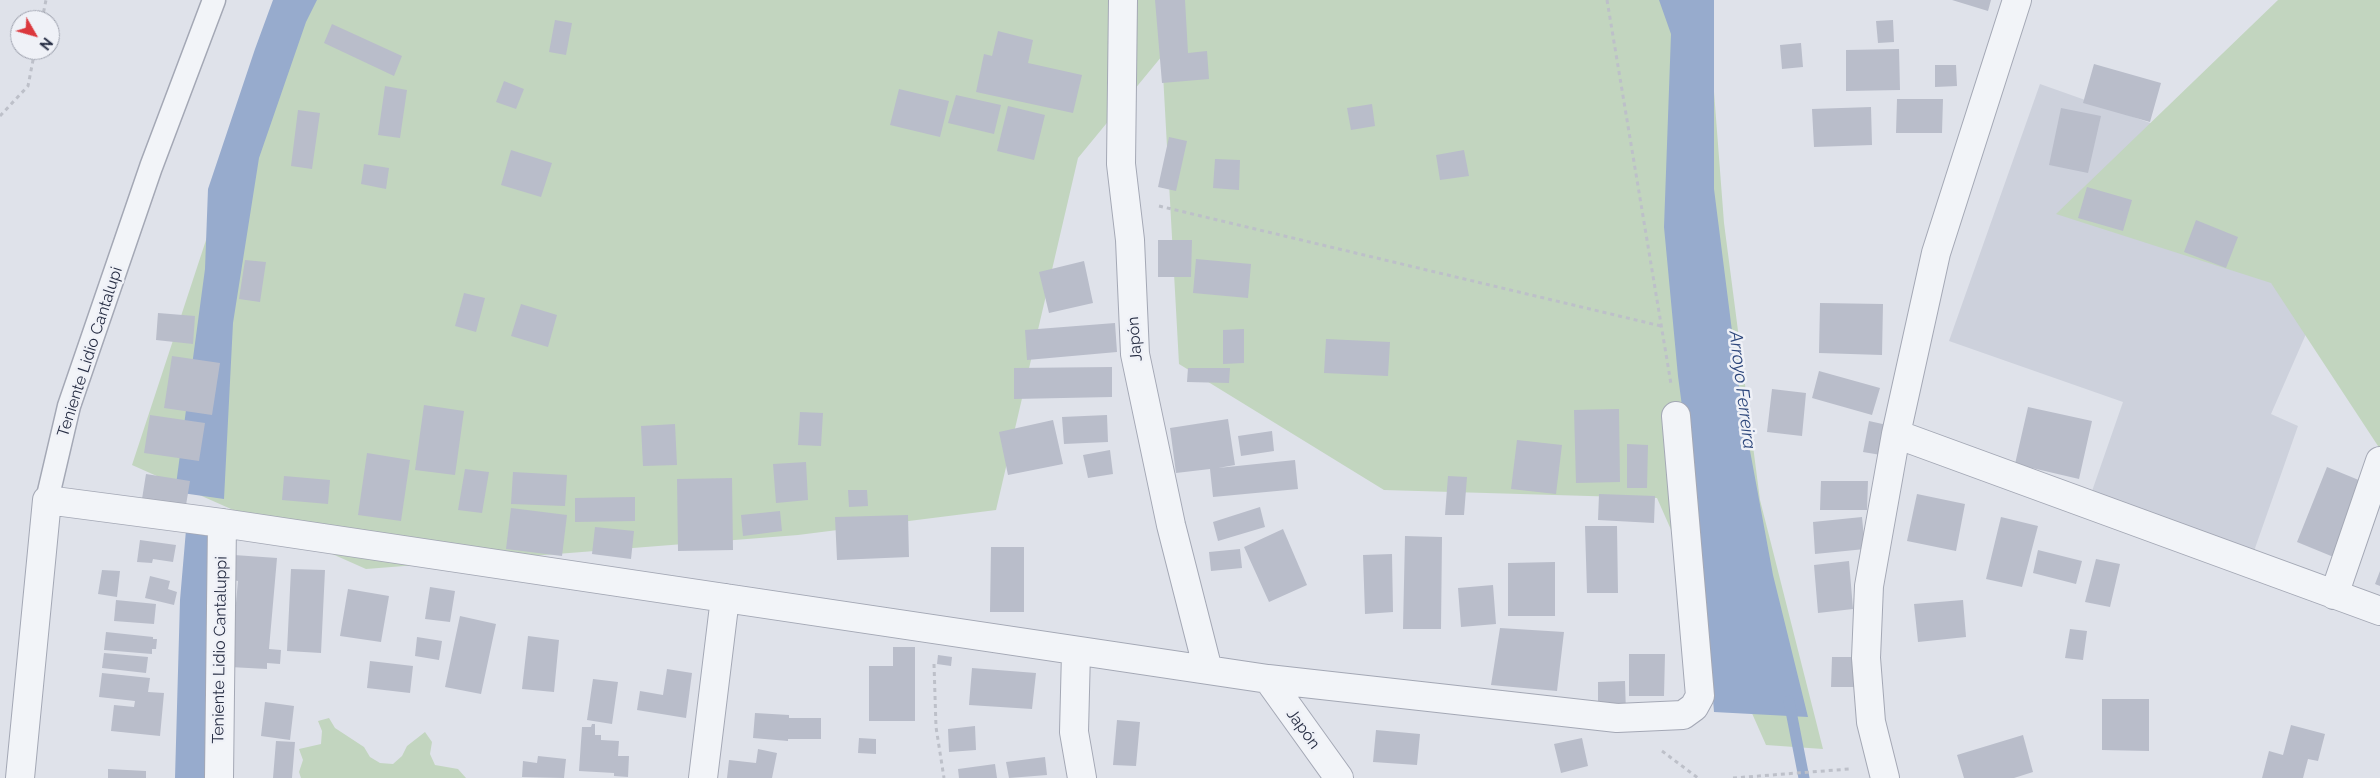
<!DOCTYPE html>
<html>
<head>
<meta charset="utf-8">
<style>
	body { margin:0 }
	#map { position:relative; width:2380px; height:778px; overflow:hidden; background:#dfe2ea; font-family:Raleway,sans-serif }
	canvas { display:block }
	.north { position:absolute; left:10px; top:10px; width:50px; height:50px; box-sizing:border-box; background:#eff1f7; border:1px solid #9fa3af; border-radius:50%; rotate:128deg; font-size:14px; font-weight:700; line-height:20px; text-align:center; color:#262d43 }
	.north::after { content:''; display:block; margin:auto; width:18px; height:22px; background:#db383d; clip-path:polygon(50% 0,100% 100%,50% 72%,0 100%) }
</style>
</head>
<body>
<div id="map">
<canvas width="2380" height="778"></canvas>
<div class="north">N</div>
</div>
<script>
const ctx = document.querySelector('canvas').getContext('2d');
ctx.lineJoin = 'round';
function fill(path, color) { ctx.fillStyle = color; ctx.fill(path, 'evenodd'); }
const shape = rows => new Path2D(rows.map(r => 'M' + r).join(''));
function trace(path, color, width, dash) { ctx.strokeStyle = color; ctx.lineWidth = width; ctx.lineCap = dash ? 'butt' : 'round'; ctx.setLineDash(dash || []); ctx.stroke(path); }
function write(font, color, halo, rows, align = 'center') {
  ctx.font = font + ' Raleway,sans-serif'; ctx.lineWidth = 5; ctx.setLineDash([]); ctx.textBaseline = 'middle'; ctx.strokeStyle = halo; ctx.fillStyle = color; for (const [text, x, y, turn = 0] of rows) {
    ctx.save(); ctx.translate(x, y); ctx.rotate((+turn || 0) * Math.PI / 180); ctx.textAlign = isNaN(turn) ? turn : align; if (halo) ctx.strokeText(text, 0, 0); ctx.fillText(text, 0, 0); ctx.restore();
  }
}
fill(shape([
	[2040,84,2269,165,2306,334,2271,414,2298,426,2254,551,2091,494,2123,402,1949,341]
]), '#cdd1dc');
fill(shape([
	[285,0,1707,0,1724,223,1760,500,1823,749,1766,745,1657,498,1384,490,1179,364,1162,56,1078,158,996,510,798,535,366,569,132,465],
	[2278,0,2380,0,2380,449,2271,283,2056,214],
	[329,718,335,728,364,747,370,757,380,763,393,764,402,756,407,746,425,732,432,742,430,754,435,765,458,769,466,778,301,778,299,772,303,760,299,749,321,744,322,731,318,721]
]), '#c2d5bf');
fill(shape([
	[273,0,317,0,306,22,259,158,233,323,224,499,175,492,205,269,208,189,255,49],
	[1659,0,1714,0,1714,189,1741,402,1773,575,1808,717,1714,712,1701,550,1678,376,1664,227,1671,34],
	[186,530,211,537,210,778,175,778,180,600]
]), '#97abcd');
trace(shape([
	[1789,701,1804,778]
]), '#97abcd', 11);
fill(shape([
	[1155,0,1185,0,1188,53,1207,51,1209,79,1162,83],
	[1952,0,1991,0,1988,11],
	[555,20,572,23,566,55,549,52],
	[1893,20,1894,42,1878,43,1876,21],
	[332,24,402,56,394,76,324,43],
	[998,31,1033,40,1028,63,1082,75,1073,113,976,92,984,54,992,56],
	[1801,43,1803,67,1782,69,1780,45],
	[1899,49,1900,90,1846,91,1846,50],
	[2094,64,2161,83,2150,122,2083,103],
	[1935,65,1956,65,1957,86,1935,87],
	[504,81,524,89,516,109,496,102],
	[385,86,407,90,400,138,378,135],
	[899,89,949,101,940,137,890,125],
	[956,95,1001,105,994,134,948,123],
	[1897,99,1943,99,1942,133,1896,133],
	[1372,104,1375,126,1351,130,1347,108],
	[1008,106,1045,115,1034,160,997,151],
	[1871,107,1872,145,1814,147,1812,109],
	[2061,108,2101,116,2088,173,2049,165],
	[298,110,320,113,312,169,291,166],
	[1169,137,1187,141,1176,191,1158,187],
	[511,150,552,163,541,197,501,185],
	[1464,150,1469,176,1440,180,1436,155],
	[1215,159,1240,160,1239,190,1213,188],
	[364,164,389,168,386,189,361,184],
	[2087,187,2132,200,2123,231,2078,218],
	[2196,220,2238,237,2226,268,2184,252],
	[1158,240,1192,240,1191,277,1158,277],
	[1196,259,1251,264,1248,298,1193,293],
	[245,260,266,262,260,302,239,299],
	[1084,261,1093,303,1049,313,1039,272],
	[464,293,485,298,476,332,455,326],
	[1820,303,1883,304,1882,355,1819,353],
	[521,304,557,315,548,347,511,336],
	[158,313,195,316,193,344,156,340],
	[1115,323,1117,352,1027,360,1025,330],
	[1244,329,1244,363,1223,364,1223,330],
	[1326,339,1390,342,1388,376,1324,373],
	[172,356,220,363,212,415,164,408],
	[1112,367,1112,397,1014,399,1014,368],
	[1188,368,1230,368,1229,383,1187,382],
	[1819,371,1880,388,1872,415,1812,398],
	[1772,389,1806,393,1802,436,1767,432],
	[424,405,464,411,455,475,415,470],
	[2028,407,2092,421,2079,479,2015,464],
	[1619,409,1620,482,1576,483,1574,410],
	[800,412,823,413,821,446,798,445],
	[150,415,205,423,199,461,144,453],
	[1107,415,1108,442,1064,444,1062,417],
	[1228,419,1235,465,1218,468,1295,460,1298,489,1213,497,1210,469,1176,473,1170,428],
	[1053,420,1063,464,1008,475,999,432],
	[1869,421,1887,425,1881,455,1863,452],
	[675,424,677,465,643,466,641,426],
	[1272,431,1274,451,1241,456,1238,436],
	[1517,440,1562,445,1556,494,1511,489],
	[1627,444,1648,445,1647,488,1627,488],
	[1110,450,1113,474,1088,478,1083,455],
	[367,453,410,460,401,521,358,515],
	[806,462,808,500,776,503,773,464],
	[2327,467,2366,483,2336,558,2297,542],
	[465,469,489,472,482,513,458,510],
	[513,472,567,475,565,506,511,504],
	[146,474,190,481,186,505,142,499],
	[284,476,330,480,328,504,282,500],
	[1448,476,1467,477,1464,515,1445,515],
	[732,478,733,550,678,551,677,479],
	[1821,481,1868,481,1867,510,1820,510],
	[848,490,867,490,868,506,849,507],
	[1599,494,1655,496,1654,523,1598,520],
	[1917,494,1965,504,1956,551,1907,541],
	[635,497,635,521,575,522,575,498],
	[1260,507,1265,527,1218,541,1213,522],
	[511,508,567,515,562,556,506,549],
	[780,511,782,531,743,536,741,515],
	[908,515,909,557,837,560,835,517],
	[1862,517,1865,549,1815,554,1813,522],
	[2001,517,2038,526,2022,587,1986,579],
	[1585,526,1617,526,1618,593,1587,593],
	[595,527,634,531,631,559,592,554],
	[1283,529,1307,585,1269,602,1244,547],
	[1405,536,1442,537,1441,629,1403,629],
	[140,540,176,545,173,562,153,559,152,563,137,562],
	[991,547,1024,547,1024,612,990,612],
	[1240,549,1242,568,1211,571,1209,552],
	[2038,550,2082,561,2076,584,2033,573],
	[1392,554,1393,612,1365,614,1363,555],
	[234,555,277,558,269,649,281,650,280,664,267,663,267,669,230,667,238,581,232,580],
	[2096,559,2120,564,2110,607,2085,602],
	[1849,561,1853,609,1818,613,1814,565],
	[1555,562,1555,616,1508,616,1508,563],
	[291,569,325,570,321,653,287,651],
	[102,570,120,571,117,597,98,594],
	[2380,571,2380,586,2375,584],
	[150,576,170,581,168,589,177,592,174,605,145,598],
	[1493,585,1496,624,1461,627,1458,588],
	[430,587,455,591,450,622,425,619],
	[348,589,389,596,381,642,340,636],
	[116,600,156,604,154,624,114,621],
	[1963,600,1966,637,1918,642,1914,604],
	[460,616,496,624,481,694,445,687],
	[1500,628,1564,632,1557,691,1491,685],
	[2070,629,2087,631,2083,660,2065,658],
	[106,632,153,637,153,639,157,639,156,649,152,649,152,654,104,650],
	[528,636,559,640,554,692,522,689],
	[417,637,442,641,439,660,415,656],
	[893,647,915,647,915,721,869,721,869,666,893,666],
	[104,653,148,657,146,673,102,668],
	[1629,654,1665,654,1664,696,1629,696],
	[938,655,952,657,951,666,937,664],
	[1832,657,1855,657,1854,687,1831,687],
	[370,661,413,666,410,693,367,688],
	[972,668,1036,673,1032,709,969,705],
	[667,669,692,673,686,718,637,710,640,691,663,695],
	[102,673,150,678,148,692,164,693,160,736,111,731,114,705,134,707,135,701,99,697],
	[593,679,618,682,612,724,587,720],
	[1625,681,1626,714,1598,714,1598,682],
	[2102,699,2149,699,2149,751,2102,750],
	[265,702,294,706,290,740,261,736],
	[755,713,789,715,789,718,821,718,821,739,788,739,788,741,753,738],
	[1117,720,1140,722,1136,766,1113,765],
	[592,724,595,724,595,735,601,735,601,740,619,741,618,756,629,756,628,777,614,776,614,773,579,771,582,727,591,727],
	[2291,725,2325,734,2318,761,2308,759,2303,778,2262,778,2269,751,2283,755],
	[975,726,976,750,949,752,948,729],
	[1376,730,1420,734,1417,765,1373,762],
	[2023,735,2033,772,2014,778,1964,778,1957,755],
	[859,738,876,739,876,754,858,753],
	[1582,738,1588,766,1561,773,1554,744],
	[276,741,295,742,292,778,273,778],
	[758,749,777,753,772,778,727,778,729,760,756,763],
	[538,756,566,759,564,778,522,777,523,761,537,763],
	[1045,757,1047,775,1009,778,1006,762],
	[995,764,997,778,959,778,958,769],
	[108,769,146,771,146,778,108,778]
]), '#b9bdca');
const lane = shape([
	[47,500,69,406,151,167,214,0]
]);
const street = shape([
	[1123,0,1121,164,1130,240,1135,354,1171,525,1208,670],
	[1896,434,2380,611],
	[2334,595,2380,461],
	[1076,652,1074,732,1082,778],
	[1268,679,1339,778],
	[20,778,47,500,222,523,1268,679,1617,718,1683,715,1694,707,1700,696,1676,416],
	[219,778,222,523],
	[703,778,725,598],
	[1885,778,1871,722,1866,658,1869,586,1896,434,1936,253,2017,0]
]);
trace(lane, '#a4a8b5', 25);
trace(street, '#a4a8b5', 30);
trace(shape([
	[1607,0,1671,384],
	[42,20,46,0],
	[0,116,28,86,35,50],
	[1159,206,1661,326],
	[934,664,936,727,944,778],
	[1662,751,1698,778],
	[1733,778,1849,769]
]), '#bdc0c9', 3, [4, 4]);
trace(lane, '#f2f4f8', 22);
trace(street, '#f2f4f8', 28);
write('16px', '#262d43', '#eff1f7', [
	["Japón",1135,339,-95],
	["Teniente Lidio Cantalupi",90,352,-72],
	["Teniente Lidio Cantaluppi",220,650,-89],
	["Japón",1303,729,54]
]);
write('italic 18px', '#2c467b', '#eff1f7', [
	["Arroyo Ferreira",1742,390,83]
]);
</script>
</body>
</html>
